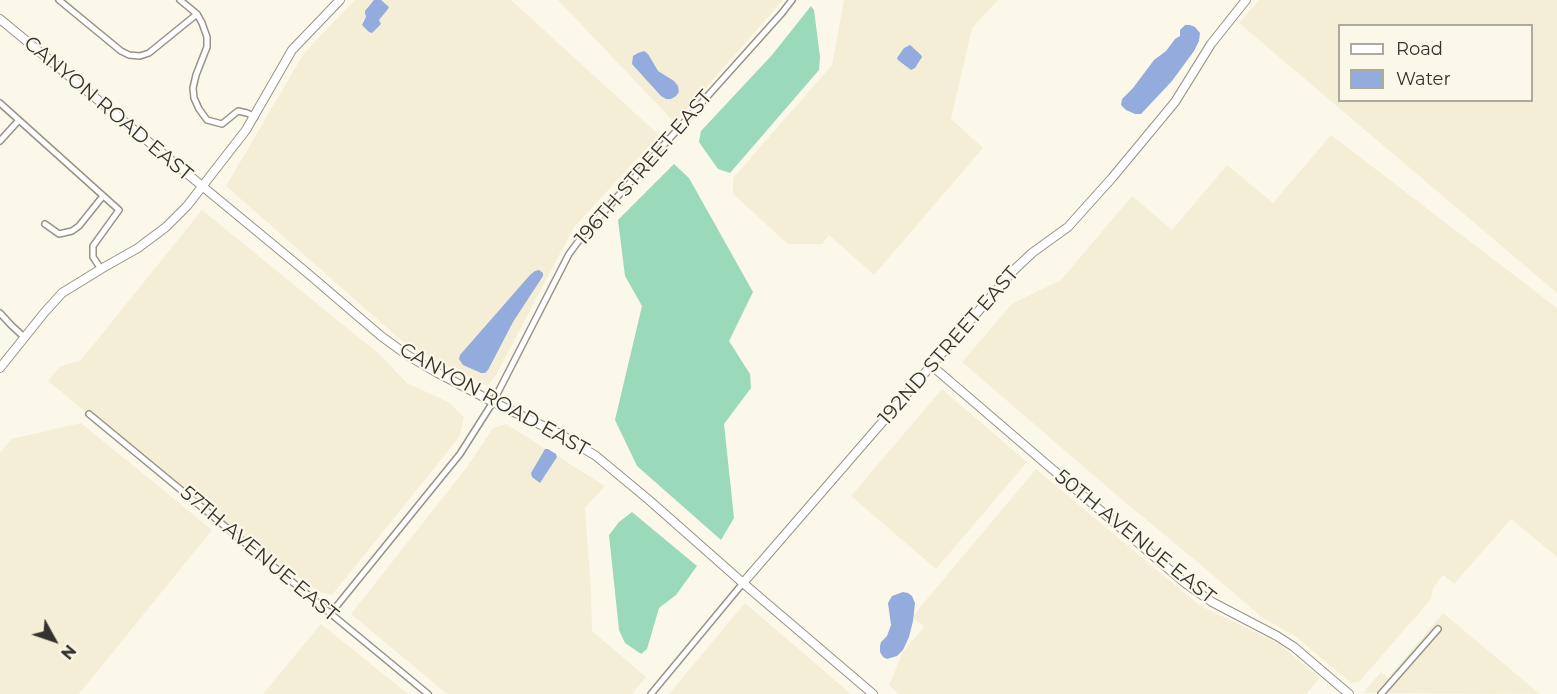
<!DOCTYPE html>
<html>
<head>
<meta charset="utf-8">
<style>
	body { margin:0 }
	#map { position:relative; width:1557px; height:694px; overflow:hidden; background:#fcf8e9; font-family:Montserrat,sans-serif }
	canvas { display:block }
	.legend { position:absolute; left:1338px; top:24px; width:195px; height:78px; box-sizing:border-box; background:#fcf8e9; border:2px solid #aca99e; margin:0; padding:8px 10px; list-style:none; font-size:18px; color:#34332d }
	.legend li { display:flex; align-items:center; gap:12px; height:30px }
	.legend b { width:30px; border:2px solid #aca99e }
	.north { position:absolute; left:24px; top:610px; width:60px; height:60px; -webkit-text-stroke:4px #fcf8e9; paint-order:stroke; rotate:130deg; font-size:16px; font-weight:700; line-height:24px; text-align:center; color:#34332d }
	.north::after { content:''; display:block; margin:auto; width:21px; height:27px; background:#34332d; clip-path:polygon(50% 0,100% 100%,50% 72%,0 100%) }
</style>
</head>
<body>
<div id="map">
<canvas width="1557" height="694"></canvas>
<ul class="legend">
<li><b style="height:8px;background:#fff"></b>Road</li>
<li><b style="height:16px;background:#93acdd"></b>Water</li>
</ul>
<div class="north">N</div>
</div>
<script>
const ctx = document.querySelector('canvas').getContext('2d');
ctx.lineJoin = 'round';
function fill(path, color) { ctx.fillStyle = color; ctx.fill(path, 'evenodd'); }
const shape = rows => new Path2D(rows.map(r => 'M' + r).join(''));
function trace(path, color, width, dash) { ctx.strokeStyle = color; ctx.lineWidth = width; ctx.lineCap = dash ? 'butt' : 'round'; ctx.setLineDash(dash || []); ctx.stroke(path); }
function write(font, color, halo, rows, align = 'center') {
  ctx.font = font + ' Montserrat,sans-serif'; ctx.lineWidth = 4.5; ctx.setLineDash([]); ctx.textBaseline = 'middle'; ctx.strokeStyle = halo; ctx.fillStyle = color; for (const [text, x, y, turn = 0] of rows) {
    ctx.save(); ctx.translate(x, y); ctx.rotate((+turn || 0) * Math.PI / 180); ctx.textAlign = isNaN(turn) ? turn : align; if (halo) ctx.strokeText(text, 0, 0); ctx.fillText(text, 0, 0); ctx.restore();
  }
}
fill(shape([
	[355,0,511,0,659,135,574,227,495,377,487,386,410,348,226,186,304,53],
	[558,0,783,0,675,123],
	[844,0,998,0,972,28,951,119,983,148,874,275,829,235,822,244,788,244,733,194,733,178,832,65],
	[1259,0,1557,0,1557,293,1239,23],
	[1340,26,1532,26,1532,100,1340,100],
	[1331,135,1557,308,1557,557,1511,519,1454,584,1443,575,1433,588,1431,599,1359,682,1351,683,1295,636,1263,618,1201,565,1113,492,962,362,1012,304,1061,280,1132,196,1172,230,1227,165,1273,203],
	[202,210,379,354,407,383,448,402,464,417,460,436,332,595,319,592,227,526,48,381,59,367,81,360],
	[942,389,1027,462,936,569,851,496],
	[81,423,212,530,79,694,0,694,0,453,11,439],
	[506,424,605,486,585,508,591,590,592,631,646,677,632,694,447,694,351,614,467,467,493,428],
	[1036,469,1199,605,1271,640,1282,646,1320,678,1306,694,899,694,889,685,903,652,924,627,912,617],
	[745,603,851,694,669,694],
	[1443,613,1540,694,1363,693,1381,672,1388,678],
	[321,624,408,694,263,694]
]), '#f4eed7');
fill(shape([
	[811,6,814,10,820,57,819,70,730,173,718,169,699,142,701,131,772,55],
	[674,164,689,178,753,292,729,341,750,374,751,388,724,424,734,518,721,540,637,466,615,420,642,306,625,276,618,220],
	[632,512,697,566,676,595,659,608,647,649,641,654,625,643,619,630,609,535,619,522]
]), '#9bd9bb');
fill(shape([
	[374,0,381,0,389,7,388,9,379,20,381,24,372,33,369,32,362,25,366,17,365,13,365,11],
	[1185,25,1190,25,1195,27,1200,33,1199,41,1194,51,1172,81,1141,114,1135,114,1126,110,1121,105,1122,99,1133,88,1154,60,1166,51,1175,39,1180,36,1180,30],
	[910,45,921,55,922,57,915,68,911,70,898,60,897,58,904,48],
	[644,51,648,54,658,71,674,81,678,86,679,92,676,96,671,99,666,99,661,96,632,64,633,56,638,53],
	[539,270,543,273,543,276,513,322,488,370,485,373,481,373,463,365,459,359,460,355,530,275,535,271],
	[545,449,548,449,556,454,557,457,540,483,532,477,531,473],
	[903,592,908,593,912,596,915,603,913,621,909,637,903,650,897,656,887,659,883,657,880,652,880,646,881,642,887,636,891,625,888,603,892,596]
]), '#93acdd');
const street = shape([
	[59,0,121,51,129,55,140,56,149,53,197,14],
	[180,0,197,14,202,23,207,37,207,47,196,75,193,88,194,98,199,109,207,120,222,124,238,111,247,113,255,117],
	[0,103,119,210,93,246,93,257,101,269],
	[0,141,19,120],
	[45,224,59,234,72,231,79,226,103,196],
	[0,313,11,325,24,337],
	[89,414,428,694],
	[331,613,460,454,493,402,569,254,583,235,782,13,792,0],
	[651,694,743,583],
	[1381,694,1438,629]
]);
const secondary = shape([
	[0,19,305,271,381,336,407,355,434,371,493,402,560,434,596,456,649,500,743,583,873,694],
	[932,366,1185,583,1212,602,1277,636,1294,647,1349,694],
	[0,368,44,313,62,293,101,269,138,248,166,227,187,206,246,130,292,50,340,0],
	[743,583,1014,270,1032,253,1068,227,1112,178,1175,102,1211,44,1246,0]
]);
trace(street, '#979385', 8);
trace(secondary, '#979385', 10);
trace(street, '#fff', 5);
trace(secondary, '#fff', 8);
write('20px', '#34332d', '#fcf8e9', [
	["CANYON ROAD EAST",108,109,40],
	["196TH STREET EAST",644,168,-49],
	["192ND STREET EAST",949,346,-49],
	["CANYON ROAD EAST",494,400,29],
	["50TH AVENUE EAST",1135,537,39],
	["57TH AVENUE EAST",259,554,40]
]);
</script>
</body>
</html>
